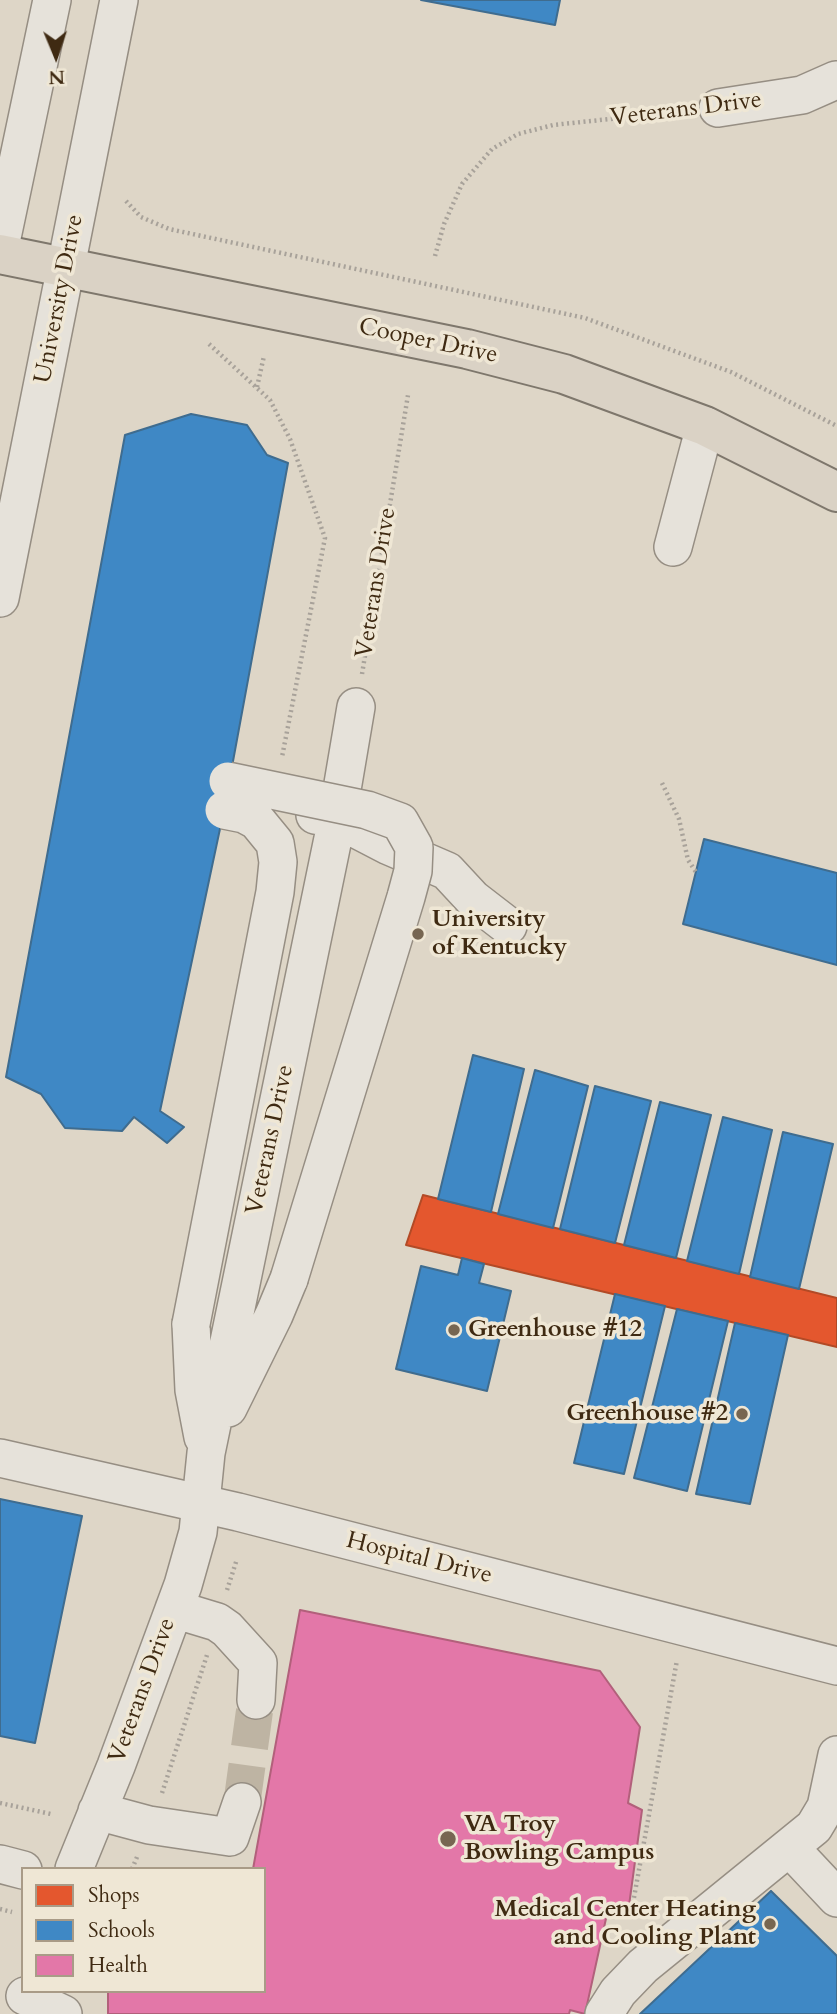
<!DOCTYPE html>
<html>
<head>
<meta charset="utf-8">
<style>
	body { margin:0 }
	#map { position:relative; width:837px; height:2014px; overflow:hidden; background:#ded6c7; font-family:Cardo,serif }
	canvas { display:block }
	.legend { position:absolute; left:21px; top:1867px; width:245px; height:126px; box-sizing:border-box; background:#efe7d5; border:2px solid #a99b87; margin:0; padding:9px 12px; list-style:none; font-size:21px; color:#3f2a12 }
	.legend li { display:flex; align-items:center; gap:14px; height:35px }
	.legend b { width:35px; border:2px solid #a99b87 }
	.north { position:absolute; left:21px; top:21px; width:70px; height:70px; -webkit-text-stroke:5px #efe7d5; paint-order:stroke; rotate:178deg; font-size:19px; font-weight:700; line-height:28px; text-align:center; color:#3f2a12 }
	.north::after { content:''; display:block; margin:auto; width:24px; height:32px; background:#3f2a12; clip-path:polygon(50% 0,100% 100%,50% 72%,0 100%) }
</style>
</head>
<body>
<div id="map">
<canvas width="837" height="2014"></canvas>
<ul class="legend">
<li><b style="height:19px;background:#e4572e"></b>Shops</li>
<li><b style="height:19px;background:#3f88c5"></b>Schools</li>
<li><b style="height:19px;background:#e377a8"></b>Health</li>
</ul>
<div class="north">N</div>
</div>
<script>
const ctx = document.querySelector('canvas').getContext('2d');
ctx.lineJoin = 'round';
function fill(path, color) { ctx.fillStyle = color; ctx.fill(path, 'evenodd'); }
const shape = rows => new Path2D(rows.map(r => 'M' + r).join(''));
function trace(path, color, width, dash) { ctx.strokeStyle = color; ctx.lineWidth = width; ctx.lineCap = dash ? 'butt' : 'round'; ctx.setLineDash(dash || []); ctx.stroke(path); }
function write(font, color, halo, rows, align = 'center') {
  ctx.font = font + ' Cardo,serif'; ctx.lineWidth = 7; ctx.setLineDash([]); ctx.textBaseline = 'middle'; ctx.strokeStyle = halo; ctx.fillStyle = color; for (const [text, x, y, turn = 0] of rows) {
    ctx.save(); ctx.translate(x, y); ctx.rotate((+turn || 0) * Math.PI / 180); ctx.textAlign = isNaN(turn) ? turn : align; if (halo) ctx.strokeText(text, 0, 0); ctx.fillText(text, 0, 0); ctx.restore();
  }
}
const shops = shape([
	[423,1195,837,1298,837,1347,406,1245,423,1195]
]);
fill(shops, '#e4572e');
trace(shops, '#b24a26', 2);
const schools = shape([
	[421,0,560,0,555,25,421,0],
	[191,414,247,425,267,455,288,463,224,810,160,1111,184,1127,167,1143,134,1117,122,1131,65,1128,41,1094,6,1077,125,435,191,414],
	[704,839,837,873,837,965,683,924,704,839],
	[473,1055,524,1069,491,1212,438,1199,473,1055],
	[535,1070,588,1086,553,1228,498,1214,535,1070],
	[595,1086,651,1101,615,1243,560,1229,595,1086],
	[660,1102,711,1115,676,1258,624,1245,660,1102],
	[723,1117,772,1130,739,1274,687,1261,723,1117],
	[783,1132,833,1144,799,1289,750,1277,783,1132],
	[462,1258,484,1264,479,1283,511,1291,487,1391,396,1369,421,1266,458,1275,462,1258],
	[615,1294,665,1306,624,1474,574,1463,615,1294],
	[677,1309,728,1321,687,1491,634,1478,677,1309],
	[735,1323,788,1335,750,1504,696,1494,735,1323],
	[0,1499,82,1516,35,1743,0,1736,0,1499],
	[771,1891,837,1956,837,2014,640,2014,771,1891]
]);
fill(schools, '#3f88c5');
trace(schools, '#3f6c8f', 2);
const health = shape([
	[300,1610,600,1671,640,1727,628,1803,642,1810,628,1913,607,1914,585,2014,570,2010,569,2014,108,2014,108,1991,264,1991,264,1869,253,1869,300,1610]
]);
fill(health, '#e377a8');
trace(health, '#b2607b', 2);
trace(shape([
	[242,1802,256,1700]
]), '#beb4a3', 37, [37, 18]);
const minor = shape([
	[718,108,802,95,836,80],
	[0,247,52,0],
	[673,547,705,426],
	[0,598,119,0],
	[315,815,337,819,389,846,447,871,473,899,508,926],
	[191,1324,194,1390,203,1437],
	[228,1408,274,1315,289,1279],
	[0,1458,238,1512,837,1666],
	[174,1609,217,1622,227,1629,258,1663,256,1700],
	[97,1811,149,1825,230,1837,242,1802],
	[790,1848,837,1898],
	[0,1864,23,1870],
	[74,1869,116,1766,183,1585,198,1532,206,1453,337,819,356,707],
	[25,1996,63,2014],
	[604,2014,618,1992,643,1966,814,1827,826,1807,837,1755]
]);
const major = shape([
	[0,254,467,349,564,374,705,426,837,492]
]);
trace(minor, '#968e83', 40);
trace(major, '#7e776c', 42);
trace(shape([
	[126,201,141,217,169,229,585,318,731,372,837,426],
	[435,256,444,224,462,184,492,149,518,134,553,125,686,111],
	[209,344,270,400,290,439,325,538,282,757],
	[257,387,264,356],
	[362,674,408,395],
	[662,783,679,819,688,860,696,872],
	[227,1590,237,1559],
	[162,1793,207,1655],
	[0,1803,51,1814],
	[132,1869,137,1857],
	[0,1909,12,1912],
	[631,1914,677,1660]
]), '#a8a29a', 4.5, [2, 3.5]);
trace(minor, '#e6e2da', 37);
trace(major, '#dad2c5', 38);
const minorBridge = shape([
	[228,781,367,810,400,822,414,847,413,871,406,897,289,1279],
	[191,1324,275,892,278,862,275,843,257,821,244,814,224,810]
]);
trace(minorBridge, '#968e83', 40, []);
trace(minorBridge, '#e6e2da', 37);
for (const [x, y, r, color] of [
	[418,934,7,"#776651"],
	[454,1330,7,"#776651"],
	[742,1414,7,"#776651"],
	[448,1839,9,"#776651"],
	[770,1924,7,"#776651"]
]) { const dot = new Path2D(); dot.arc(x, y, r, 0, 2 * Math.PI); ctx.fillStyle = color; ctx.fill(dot); trace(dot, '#efe7d5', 2.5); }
write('24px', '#3f2a12', '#efe7d5', [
	["Veterans Drive",686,110,-7],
	["University Drive",60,299,-79],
	["Cooper Drive",428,342,12],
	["Veterans Drive",377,583,-81],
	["Veterans Drive",271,1140,-78],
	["Hospital Drive",419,1559,14],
	["Veterans Drive",143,1691,-70]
]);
write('bold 24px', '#3f2a12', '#efe7d5', [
	["University",432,920],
	["of Kentucky",432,948],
	["Greenhouse #12",468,1330],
	["Greenhouse #2",728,1414,"right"],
	["VA Troy",464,1825],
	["Bowling Campus",464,1853],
	["Medical Center Heating",756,1910,"right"],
	["and Cooling Plant",756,1938,"right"]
], 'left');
</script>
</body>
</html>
